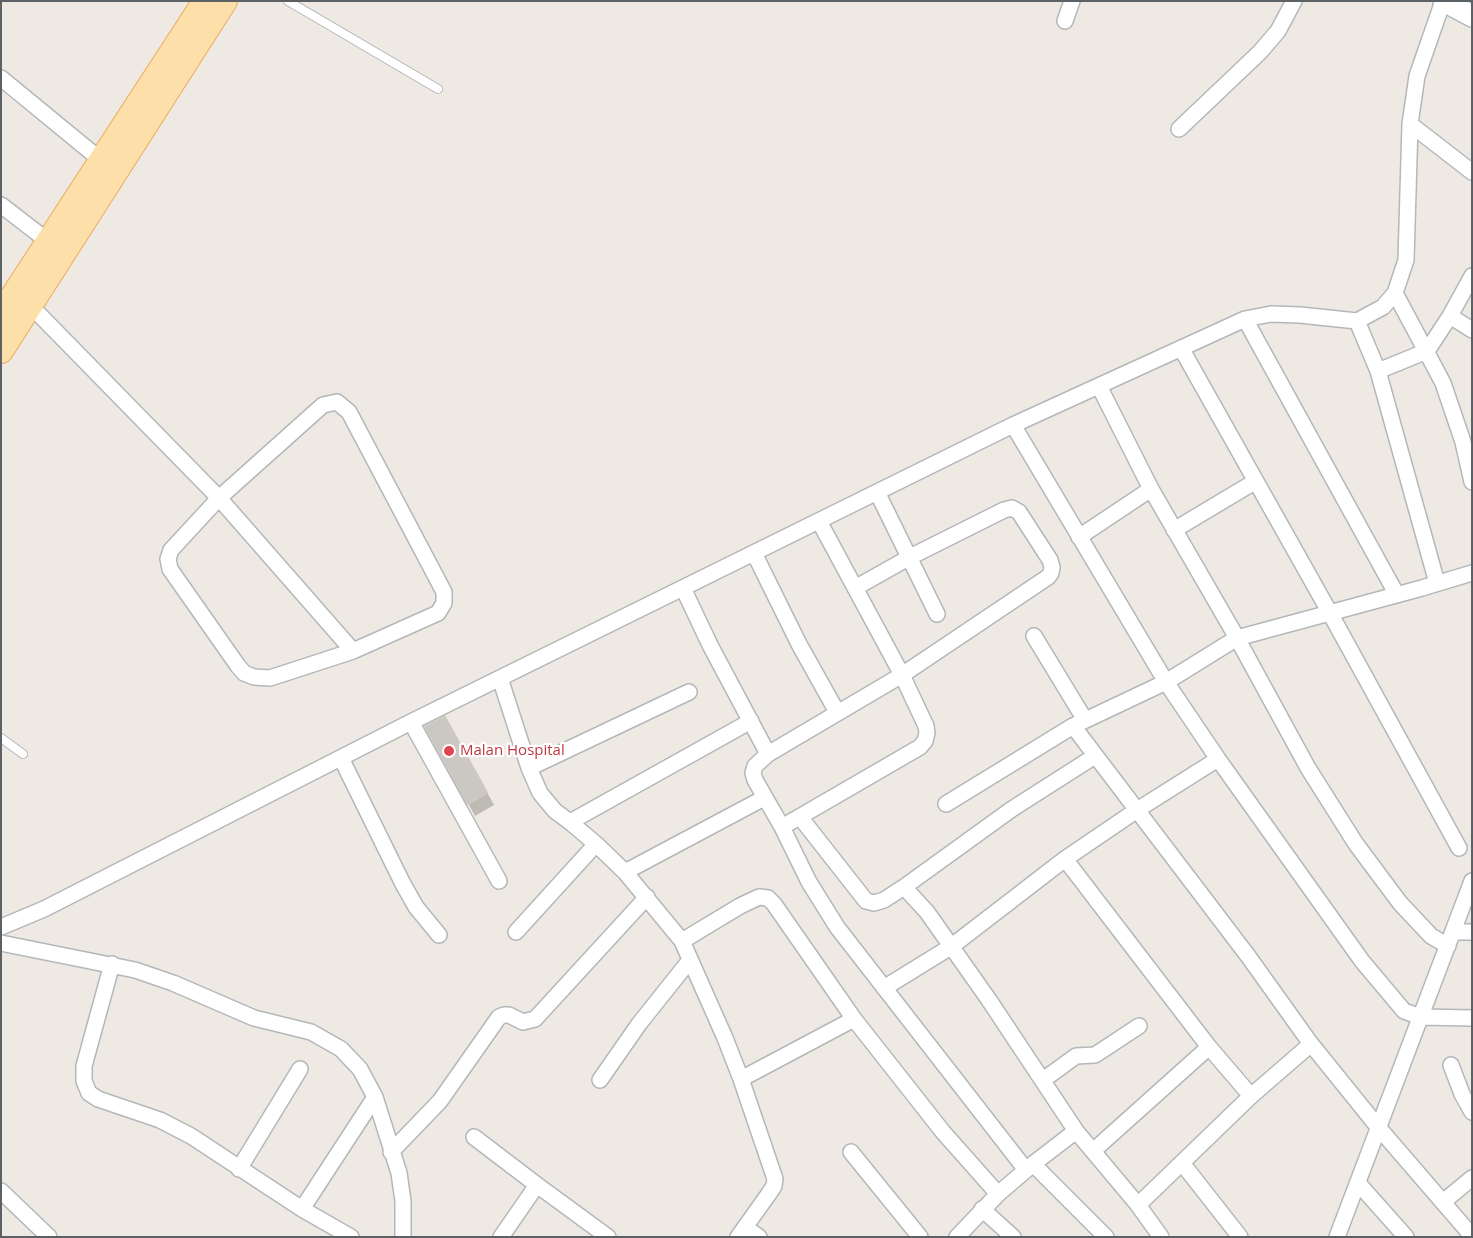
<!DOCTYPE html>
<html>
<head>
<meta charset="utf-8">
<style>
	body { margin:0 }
	#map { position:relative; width:1473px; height:1238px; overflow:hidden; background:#eeeae3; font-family:"Open Sans",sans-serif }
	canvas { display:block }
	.frame { position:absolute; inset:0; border:2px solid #5b6164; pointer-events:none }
</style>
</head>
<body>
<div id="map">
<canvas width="1473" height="1238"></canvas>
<div class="frame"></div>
</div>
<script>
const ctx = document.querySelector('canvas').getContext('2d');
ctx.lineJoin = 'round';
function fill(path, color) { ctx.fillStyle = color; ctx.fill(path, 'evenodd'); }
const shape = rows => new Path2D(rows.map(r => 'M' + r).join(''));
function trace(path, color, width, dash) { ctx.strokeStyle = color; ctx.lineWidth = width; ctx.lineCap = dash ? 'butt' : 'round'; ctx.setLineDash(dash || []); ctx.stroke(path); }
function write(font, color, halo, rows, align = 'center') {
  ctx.font = font + ' "Open Sans",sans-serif'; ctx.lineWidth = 4.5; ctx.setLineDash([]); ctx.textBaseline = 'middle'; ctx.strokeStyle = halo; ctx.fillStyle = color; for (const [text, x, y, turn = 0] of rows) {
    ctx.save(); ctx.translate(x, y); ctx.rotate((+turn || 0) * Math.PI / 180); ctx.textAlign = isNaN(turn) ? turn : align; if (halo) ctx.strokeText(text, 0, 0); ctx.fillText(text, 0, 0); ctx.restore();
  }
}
fill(shape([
	[445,717,494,805,475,816,426,727]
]), '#0003');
const building = shape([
	[445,716,488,793,467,805,424,726,445,716]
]);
fill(building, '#cbc7c3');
trace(building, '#d3cac2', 1);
const lane = shape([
	[288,1,438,89],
	[1,738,23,754]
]);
const street = shape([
	[1065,21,1072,1],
	[1,78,102,161],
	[1410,124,1472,172],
	[1179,129,1260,52,1278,31,1294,1],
	[1,205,49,242],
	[1395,293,1443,383,1463,442,1472,482],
	[30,305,219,498,353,651,438,613,444,603,444,592,349,412,337,402,323,405,219,498,171,550,168,559,170,569,238,666,244,673,254,677,270,678,353,651],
	[1450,316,1472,330],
	[1245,319,1397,595],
	[1357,321,1378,371,1437,583],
	[1181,348,1330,613,1459,848],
	[1378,371,1427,351,1450,316,1472,276],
	[1099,386,1151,489,1237,638,1308,768,1356,844,1400,903,1431,936,1448,946],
	[877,492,937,614],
	[819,521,902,675,1048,577,1051,573,1052,567,1050,560,1019,512,1012,508,1004,510,910,557,855,588],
	[1174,530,1256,481],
	[1079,537,1151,489],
	[754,553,799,644,837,712],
	[683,588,710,645,768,754],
	[1034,636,1085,720],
	[500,678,529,768,540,793,555,811,570,822,596,844,625,872,682,941,725,1038,741,1079,775,1179,774,1186,768,1195,738,1237],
	[411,722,499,881],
	[1073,726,1248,956,1311,1044,1378,1127,1472,1236],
	[341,758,403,884,416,907,439,935],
	[1218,759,1362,961,1404,1011,1421,1017,1472,1018],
	[529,768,689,692],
	[946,804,1073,726,1166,682,1237,638,1422,588,1472,573],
	[800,817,866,901,874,903,884,900,904,887,927,912,989,1000,1076,1131,1138,1205,1161,1237],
	[570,822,751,721],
	[782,827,920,747,925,741,927,733,926,726,902,675,768,754,755,766,753,773,755,780,782,827,809,882,837,927,1026,1170],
	[1065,859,1209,1047,1093,1151],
	[625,872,764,798],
	[904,887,1012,809,1095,756],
	[1,927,44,909,411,722,1013,425,1245,319,1271,314,1300,315,1357,321,1383,307,1395,293,1406,260,1410,124,1417,76,1443,1],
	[516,932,596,844],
	[1453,932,1472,932],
	[682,941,740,906,759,897,768,898,774,904,854,1019,943,1132,998,1194],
	[1,943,135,970,173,983,254,1018,311,1032,341,1049,360,1069,375,1097,399,1173,403,1201,403,1237],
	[112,964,84,1066,84,1081,89,1093,98,1099,160,1120,191,1136,302,1209,351,1237],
	[884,988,952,946,1065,859,1137,810,1218,759,1166,682,1013,425],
	[1209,1047,1251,1096],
	[1451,1065,1462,1094,1472,1112],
	[741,1079,854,1019],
	[600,1080,639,1024,690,960],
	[1043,1080,1076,1056,1095,1055,1139,1026],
	[474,1137,537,1185,501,1237],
	[391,1152,440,1101,499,1017,504,1015,509,1015,523,1022,535,1019,647,897],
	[851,1152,920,1237],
	[1182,1163,1240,1237],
	[1033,1164,1106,1237],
	[239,1169,300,1069],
	[1358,1183,1406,1237],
	[537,1185,608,1237],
	[1,1191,49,1237],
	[1443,1202,1472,1178],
	[1138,1205,1251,1096,1311,1044],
	[302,1209,375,1097],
	[982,1209,1013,1237],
	[745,1227,759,1237],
	[957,1237,998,1194,1033,1164,1076,1131],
	[1337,1237,1472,881]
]);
const secondary = shape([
	[1444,1,1472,16]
]);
const primary = shape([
	[1,314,205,1],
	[1,351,225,1]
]);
trace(lane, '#b4b7ba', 10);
trace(street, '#b4b7ba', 18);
trace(secondary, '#b2b8bb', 24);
trace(primary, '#efa95c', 26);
trace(lane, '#fff', 8);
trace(street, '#fff', 15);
trace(secondary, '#fff', 21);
trace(primary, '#fddfa9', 24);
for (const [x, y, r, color] of [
	[449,751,6,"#e0444e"]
]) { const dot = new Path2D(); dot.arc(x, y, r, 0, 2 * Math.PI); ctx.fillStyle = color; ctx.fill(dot); trace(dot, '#fff', 2); }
write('15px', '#be3a42', '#fff', [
	["Malan Hospital",460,751]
], 'left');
</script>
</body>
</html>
